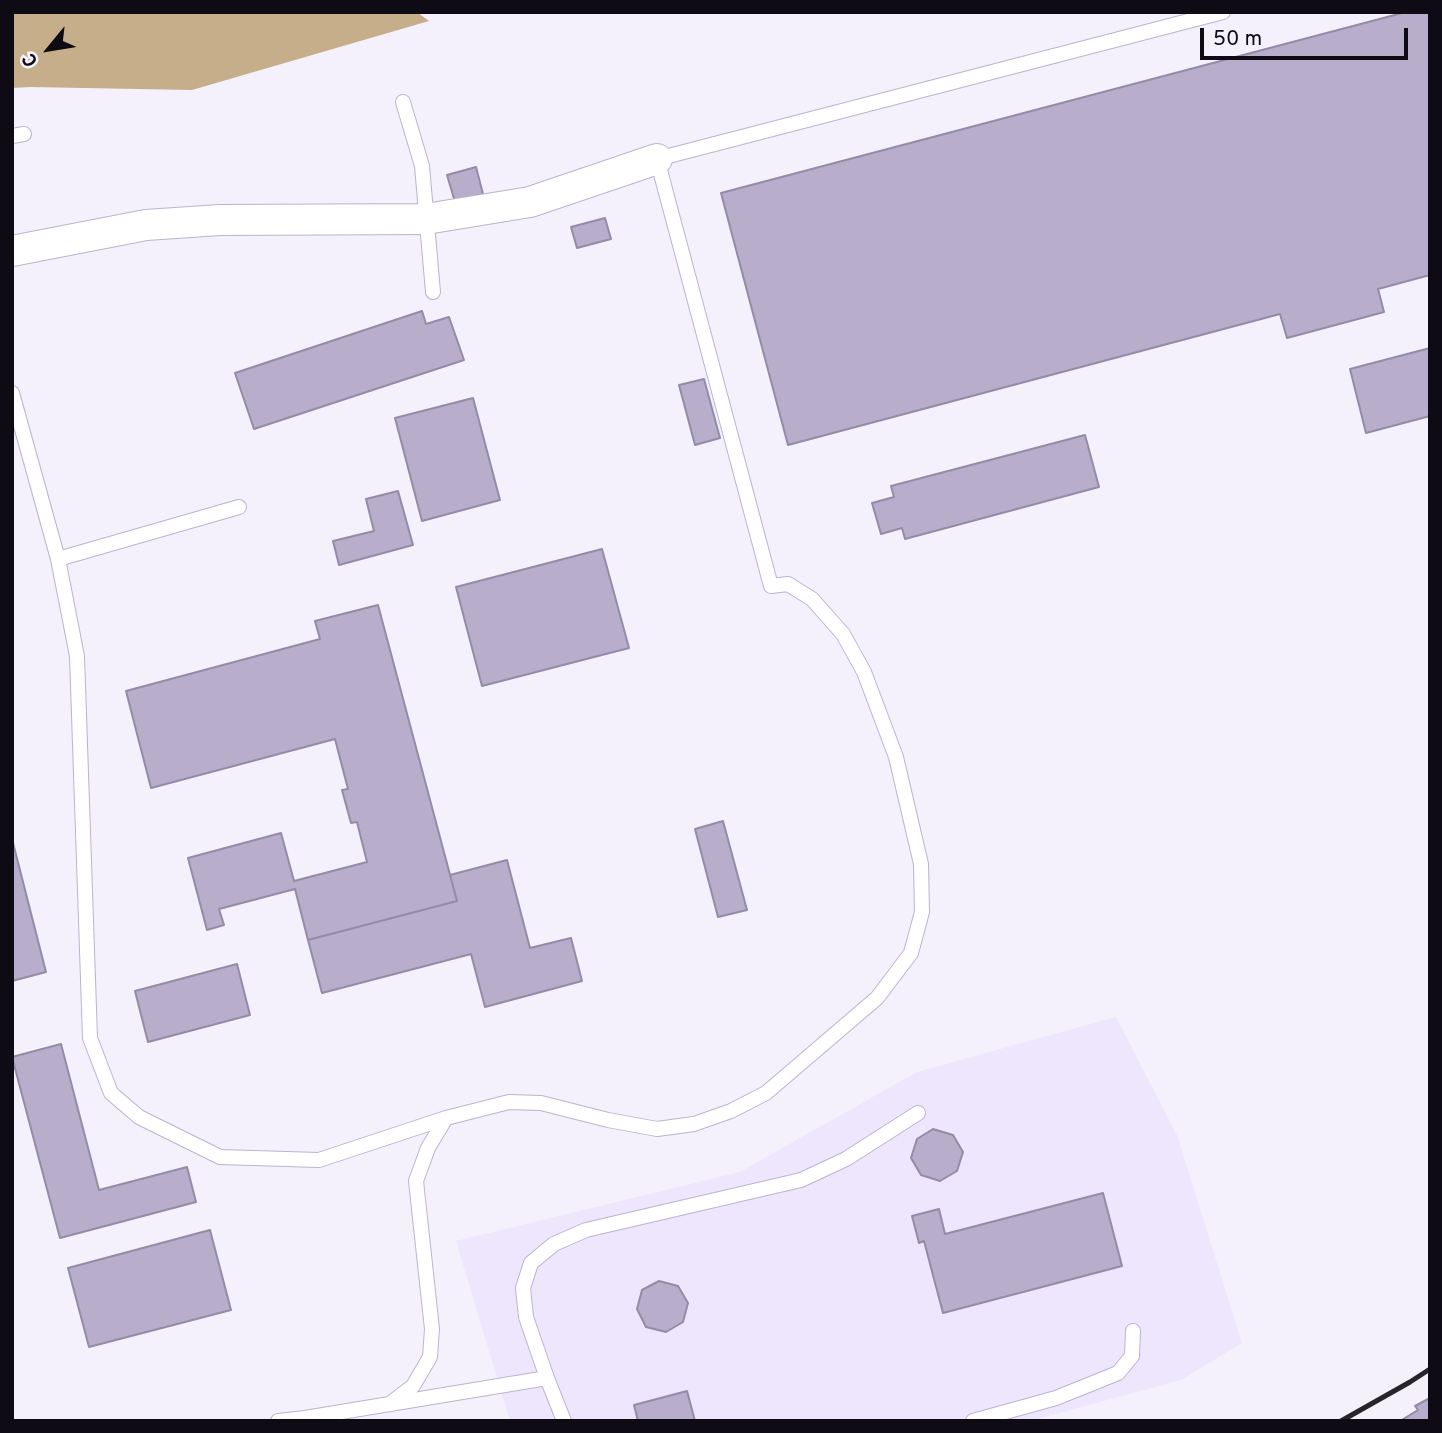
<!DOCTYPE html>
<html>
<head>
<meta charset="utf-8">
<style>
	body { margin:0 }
	#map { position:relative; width:1442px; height:1433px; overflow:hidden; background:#f4f0fc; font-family:Overpass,sans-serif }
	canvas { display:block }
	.frame { position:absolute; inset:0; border:14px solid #0e0b15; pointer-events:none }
	.north { position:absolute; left:14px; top:14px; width:70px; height:70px; -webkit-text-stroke:5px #f4f0fc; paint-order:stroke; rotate:240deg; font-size:19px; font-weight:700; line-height:28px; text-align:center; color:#0e0b15 }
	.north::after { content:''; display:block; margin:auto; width:24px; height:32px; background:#0e0b15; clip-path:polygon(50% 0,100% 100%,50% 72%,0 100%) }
	.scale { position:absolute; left:1200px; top:28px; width:208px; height:32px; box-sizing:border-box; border:4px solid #0e0b15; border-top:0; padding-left:9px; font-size:21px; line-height:24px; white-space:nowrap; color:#0e0b15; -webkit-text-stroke:5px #f4f0fc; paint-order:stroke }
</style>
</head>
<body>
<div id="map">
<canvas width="1442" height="1433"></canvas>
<div class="frame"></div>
<div class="north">С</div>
<div class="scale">50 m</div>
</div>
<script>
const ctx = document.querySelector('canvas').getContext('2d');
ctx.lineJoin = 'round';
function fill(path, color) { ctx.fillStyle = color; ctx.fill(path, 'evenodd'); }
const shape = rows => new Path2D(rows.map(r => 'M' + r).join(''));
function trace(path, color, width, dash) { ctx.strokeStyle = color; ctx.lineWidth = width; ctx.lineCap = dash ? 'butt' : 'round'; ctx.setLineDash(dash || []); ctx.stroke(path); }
fill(shape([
	[1116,1017,1177,1135,1242,1343,1181,1380,1030,1421,510,1421,456,1241,740,1172,917,1072]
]), '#ede6fc');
fill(shape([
	[12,12,417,12,429,21,192,90,30,87,12,88]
]), '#c6ae8a');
const building = shape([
	[1406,12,1430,12,1430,275,1378,289,1384,312,1287,338,1280,314,788,445,721,193,1406,12],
	[476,167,483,194,455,202,447,175,476,167],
	[605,218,611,239,577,248,571,227,605,218],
	[422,311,426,324,449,317,464,360,254,429,235,373,422,311],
	[1430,348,1430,416,1366,433,1350,369,1430,348],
	[704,379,720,438,695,445,679,385,704,379],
	[473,398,500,500,422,521,395,418,473,398],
	[1085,435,1099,487,905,539,902,528,881,534,872,503,894,497,891,486,1085,435],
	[398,491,413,545,339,565,333,541,374,531,366,499,398,491],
	[602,549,629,648,482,686,456,587,602,549],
	[378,605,457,901,308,940,295,889,219,909,224,925,207,930,188,858,281,833,294,881,367,862,357,822,351,823,342,790,348,789,335,739,151,788,126,691,320,639,315,621,378,605],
	[723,821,747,910,718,917,695,829,723,821],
	[12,839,46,972,12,981,12,839],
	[507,860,530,948,571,938,582,981,485,1007,471,954,322,993,308,940,457,901,450,875,507,860],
	[237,964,250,1015,148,1042,135,991,237,964],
	[61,1044,99,1190,187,1167,196,1202,60,1238,12,1057,61,1044],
	[933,1129,953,1135,963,1152,957,1171,940,1181,921,1175,911,1158,917,1139,933,1129],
	[1103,1193,1122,1266,943,1313,924,1241,919,1243,912,1216,939,1209,945,1234,1103,1193],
	[210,1230,231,1310,89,1347,68,1268,210,1230],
	[659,1281,678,1286,688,1303,683,1322,666,1332,646,1327,637,1309,642,1290,659,1281],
	[687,1391,695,1421,638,1421,634,1405,687,1391],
	[1430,1398,1430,1421,1400,1421,1418,1410,1415,1406,1430,1398]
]);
fill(building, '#b8aecb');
trace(building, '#948ba7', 2);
const lane = shape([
	[403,102,422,166,433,292],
	[12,136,24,134],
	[12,393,58,559,77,656,90,1038,111,1093,139,1117,220,1157,319,1160,446,1118,509,1102,541,1103,608,1120,657,1129,694,1124,731,1111,766,1093,877,998,911,953,922,912,921,864,896,757,864,672,843,634,812,599,788,584,771,586,657,159,1223,12],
	[58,559,239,507],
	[392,1402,413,1386,430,1357,432,1329,416,1181,428,1148,446,1118],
	[278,1421,305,1418,547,1378],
	[564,1421,547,1378,526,1317,523,1288,531,1263,554,1244,586,1230,801,1180,846,1159,918,1113],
	[973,1421,1056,1398,1118,1373,1132,1356,1133,1331]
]);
const street = shape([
	[12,251,146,225,220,220,426,219,530,202,657,159]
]);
trace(lane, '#bcb3d0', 16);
trace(street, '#bcb3d0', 32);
trace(lane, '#fff', 14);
trace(street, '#fff', 30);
trace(shape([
	[1341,1421,1410,1382,1430,1369]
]), '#27242e', 5);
</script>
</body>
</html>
